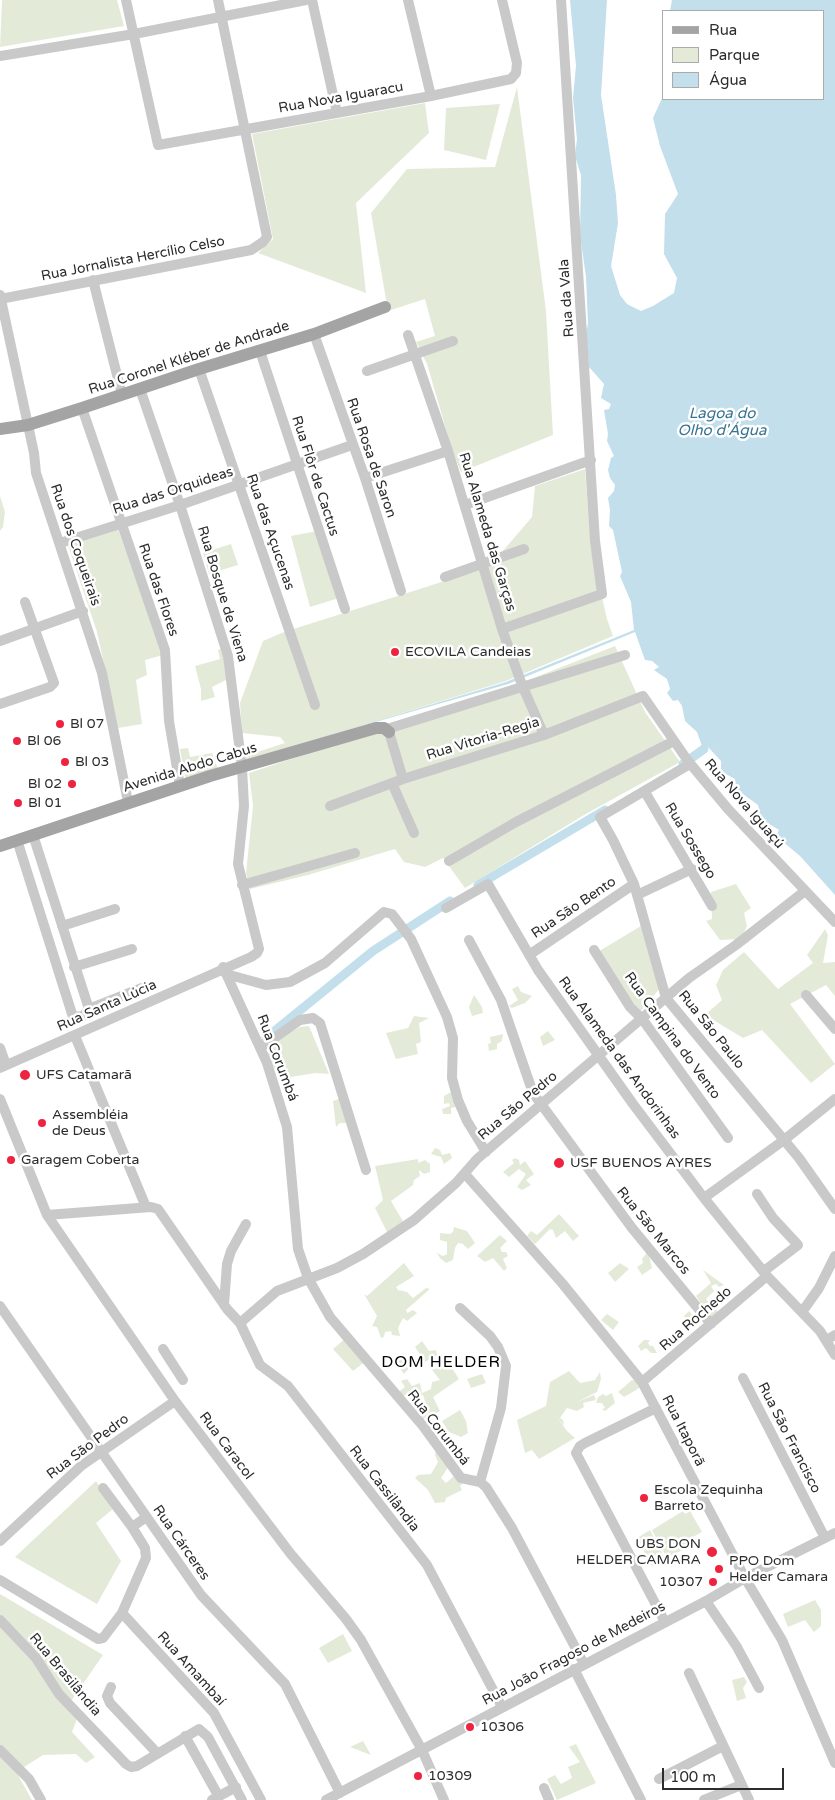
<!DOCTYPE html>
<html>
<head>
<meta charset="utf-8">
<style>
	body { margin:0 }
	#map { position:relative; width:835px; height:1800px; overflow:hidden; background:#fff; font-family:"Varela Round",sans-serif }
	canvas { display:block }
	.legend { position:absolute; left:662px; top:10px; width:162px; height:90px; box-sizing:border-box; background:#fff; border:1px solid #ababab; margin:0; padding:6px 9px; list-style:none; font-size:15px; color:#2c2c2c }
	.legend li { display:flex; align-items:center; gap:10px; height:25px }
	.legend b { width:25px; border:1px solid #ababab }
	.scale { position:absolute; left:662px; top:1768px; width:122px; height:22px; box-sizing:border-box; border:2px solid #2c2c2c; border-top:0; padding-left:6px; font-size:15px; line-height:18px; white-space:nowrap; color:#2c2c2c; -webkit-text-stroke:4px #fff; paint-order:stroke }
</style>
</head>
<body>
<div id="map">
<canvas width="835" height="1800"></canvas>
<ul class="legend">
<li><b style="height:6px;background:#a4a4a4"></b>Rua</li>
<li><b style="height:14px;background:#e3ebd8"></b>Parque</li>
<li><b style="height:14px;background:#c3dfec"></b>Água</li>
</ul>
<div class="scale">100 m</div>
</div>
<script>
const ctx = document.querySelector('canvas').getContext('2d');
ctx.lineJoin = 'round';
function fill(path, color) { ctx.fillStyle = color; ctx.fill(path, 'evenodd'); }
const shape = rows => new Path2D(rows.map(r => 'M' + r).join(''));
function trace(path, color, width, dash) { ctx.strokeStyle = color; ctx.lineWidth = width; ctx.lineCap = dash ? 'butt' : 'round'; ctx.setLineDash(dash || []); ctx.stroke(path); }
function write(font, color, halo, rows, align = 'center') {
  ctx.font = font + ' "Varela Round",sans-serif'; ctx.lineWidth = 5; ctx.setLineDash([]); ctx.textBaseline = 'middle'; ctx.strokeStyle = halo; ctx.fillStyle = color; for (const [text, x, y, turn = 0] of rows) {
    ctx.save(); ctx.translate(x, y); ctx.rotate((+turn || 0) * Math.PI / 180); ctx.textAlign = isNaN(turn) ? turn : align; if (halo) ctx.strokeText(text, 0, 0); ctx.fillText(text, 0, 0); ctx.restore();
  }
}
fill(shape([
	[2,0,117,0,124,26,0,47],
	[517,87,546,311,553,435,461,472,453,453,427,364,416,342,435,336,425,299,388,311,371,213,407,169,495,167],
	[425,103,429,133,356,203,366,293,258,253,273,239,252,134],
	[500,104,486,160,444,150,446,108],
	[585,469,591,549,607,619,613,636,506,681,247,761,245,756,285,743,280,737,242,733,240,703,263,641,284,632,489,567,532,517,535,486],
	[0,496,5,512,3,527,0,531],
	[118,529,163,655,145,660,147,675,136,680,142,724,118,728,97,632,68,545],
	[317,531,339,598,310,607,291,536],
	[231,544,238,565,209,574,203,553],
	[615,646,645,712,680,762,584,815,465,888,443,858,425,867,404,862,395,849,308,875,250,889,246,873,253,806,249,773,526,681],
	[224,647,230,678,212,687,215,697,201,701,201,689,195,666,220,659,218,650],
	[188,748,190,757,212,753,219,772,186,782,180,749],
	[736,884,751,908,744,913,747,926,741,939,720,940,706,921,712,919,711,892],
	[646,923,661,987,640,1012,596,953],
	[825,929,828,935,823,963,835,962,835,996,826,985,790,1004,835,1064,811,1083,762,1030,743,1038,705,1015,722,1000,716,985,723,970,744,952,778,989,813,963,807,955],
	[518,986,521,992,532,996,525,1003,512,1008,509,1006,518,1000,512,989],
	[474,995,482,1007,483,1013,472,1016,469,1007],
	[414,1016,429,1018,419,1023,421,1042,416,1044,418,1054,396,1059,386,1033,408,1028],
	[309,1026,329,1074,315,1073,291,1077,291,1084,283,1085,267,1054,271,1043,300,1027],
	[548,1031,555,1040,543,1046,540,1037],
	[503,1034,502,1041,497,1044,497,1049,489,1051,488,1044,491,1043,490,1037],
	[449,1093,455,1093,459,1106,451,1108,451,1114,443,1114,442,1109,450,1106,449,1103,444,1104,444,1096],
	[342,1098,348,1123,340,1123,336,1127,333,1101],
	[435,1148,440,1150,442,1155,450,1153,452,1158,444,1164,441,1157,431,1154],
	[515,1158,519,1160,520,1165,525,1161,534,1174,526,1180,531,1185,522,1190,517,1187,526,1174,519,1169,509,1177,503,1172,514,1163,512,1160],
	[418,1159,418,1163,425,1160,430,1164,430,1172,424,1174,419,1170,420,1176,414,1180,413,1185,391,1201,404,1223,388,1234,375,1208,383,1200,375,1166],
	[559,1214,579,1236,573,1241,565,1231,556,1238,553,1230,550,1229,535,1244,527,1236,531,1231,537,1235],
	[454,1227,467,1231,475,1243,468,1249,463,1244,458,1243,455,1248,453,1260,446,1263,440,1258,437,1253,443,1256,447,1254,447,1242,440,1240,440,1233,450,1234,453,1232],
	[500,1235,507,1241,500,1248,502,1252,506,1252,508,1256,503,1259,507,1268,504,1271,493,1258,485,1262,477,1256],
	[648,1251,652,1268,642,1275,637,1267,643,1263,642,1259],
	[404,1263,414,1276,396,1287,398,1290,407,1292,413,1298,426,1288,430,1289,406,1310,407,1313,413,1310,417,1313,407,1321,403,1318,398,1328,400,1336,392,1335,391,1331,385,1332,384,1337,381,1338,377,1327,372,1326,377,1316,364,1294,367,1296],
	[620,1263,629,1269,615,1282,608,1273],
	[703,1270,724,1285,719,1287,716,1284,711,1286,714,1291,706,1299,720,1314,712,1320,696,1296,711,1283],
	[689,1311,699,1321,698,1324,692,1326,684,1316],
	[607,1314,619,1322,613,1330,601,1320],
	[346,1338,366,1361,353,1371,333,1349],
	[644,1340,650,1340,648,1343,650,1346,653,1346,657,1353,651,1353,646,1348,641,1351,638,1346],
	[422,1341,429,1351,436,1350,437,1355,413,1369,410,1367,404,1374,395,1362,401,1359,410,1365,421,1356,415,1347],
	[445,1366,452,1368,459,1379,433,1397,440,1411,434,1415,426,1416,423,1420,420,1417,427,1407,423,1395,419,1396,411,1391,401,1398,397,1393,405,1387,401,1381,407,1379,412,1386,420,1383,422,1393,431,1389,432,1382,440,1380,432,1370],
	[569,1371,580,1383,595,1380,600,1372,601,1379,597,1392,577,1402,594,1395,596,1400,583,1403,584,1407,577,1411,567,1408,560,1418,563,1420,564,1426,554,1413,567,1431,575,1438,539,1459,532,1450,525,1453,517,1420,546,1406,550,1382],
	[482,1374,486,1383,471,1388,467,1379],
	[632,1380,640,1382,641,1387,624,1397,618,1392],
	[612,1393,615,1403,605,1411,602,1409,605,1408,602,1403,596,1403,598,1397,603,1394,606,1396],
	[460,1410,466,1421,468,1433,461,1437,449,1432,442,1421],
	[436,1447,449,1466,441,1478,446,1483,454,1476,463,1483,460,1486,462,1490,446,1498,445,1502,435,1503,428,1490,415,1478,418,1475,431,1474,438,1462,435,1455],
	[96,1481,113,1509,96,1523,121,1561,97,1604,15,1557],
	[683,1511,685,1514,690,1511,702,1532,689,1539,684,1530,692,1545,667,1558,652,1530],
	[650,1530,665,1559,652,1566,637,1538],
	[0,1594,103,1655,69,1704,78,1716,72,1732,95,1757,86,1763,76,1754,43,1755,21,1769,14,1768,32,1800,0,1800],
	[815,1600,821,1610,821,1626,814,1632,805,1620,788,1627,783,1614],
	[343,1634,352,1651,328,1663,319,1648],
	[744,1677,747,1682,743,1688,746,1698,737,1701,732,1680],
	[363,1741,371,1755,350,1747],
	[576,1744,596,1783,557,1800,547,1779,555,1775,561,1784,572,1778,568,1767,580,1762,569,1747]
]), '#e3ebd8');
fill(shape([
	[570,0,607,0,601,95,616,195,618,223,611,266,620,295,627,304,641,311,653,306,674,293,677,278,664,254,665,214,678,194,660,146,653,118,664,94,664,99,824,99,824,11,670,11,672,0,835,0,835,895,800,856,776,836,779,830,761,819,758,805,736,789,735,779,724,773,721,774,721,761,708,747,702,746,697,732,685,721,682,706,678,700,673,701,667,693,670,689,667,679,654,670,659,667,652,661,645,660,635,632,508,684,320,738,506,682,634,630,631,602,620,576,622,572,613,530,609,526,610,510,608,498,614,491,615,485,610,478,608,470,611,458,614,456,607,441,608,434,604,410,609,409,611,404,601,398,604,384,589,367,586,332,588,324,586,277,580,235,581,175,575,156,577,139,573,98,576,66]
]), '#c3dfec');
trace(shape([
	[683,764,704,749],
	[478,885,605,810],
	[266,1038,373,951,450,901]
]), '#c3dfec', 9);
trace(shape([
	[126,0,158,145,431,96,511,79,516,73,517,63,502,0],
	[312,0,337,113],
	[408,0,431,96],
	[0,56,134,34,306,0],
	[93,280,122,395],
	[0,295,34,453,36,473,102,673,128,802],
	[0,299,251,250,263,242,267,237,218,0],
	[314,334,365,478,401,591],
	[408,335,448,451,502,629,522,685,544,735],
	[260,351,345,609],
	[199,369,315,705],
	[367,371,453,341],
	[82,408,165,650,169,721,180,786],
	[365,478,448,451],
	[465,505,591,460],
	[60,543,180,505,352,445],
	[445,577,524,549],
	[502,629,602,594,595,541,561,0],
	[0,641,83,611],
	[0,704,50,687,54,683,25,602],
	[387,729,625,655],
	[389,732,403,779],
	[690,764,600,817,613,840,634,884,666,998,799,1158,835,1209],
	[392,783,414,833],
	[645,792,712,906],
	[330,806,403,779,544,735,643,696,688,761,728,809,835,922],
	[33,835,89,1009],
	[17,840,73,1017,83,1016,89,1009,142,988],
	[449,861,516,822,674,741],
	[242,885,355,853],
	[637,895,692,869],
	[446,908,488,884,538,970,633,1104,704,1198,767,1276,820,1331,835,1355],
	[62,926,115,909],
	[469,940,501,1000,533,1093,632,1228,711,1324],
	[594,950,630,1007,643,1020,728,1138],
	[529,955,634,884],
	[74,967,132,949],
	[223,967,267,1063,287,1127,298,1249,308,1278,330,1317,423,1426,461,1478,480,1482,486,1487,512,1528,584,1664],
	[226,974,266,985,290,982,325,963,384,912,392,914,411,939,447,1017,453,1038,452,1078,458,1100,467,1121,486,1152],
	[806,995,835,1029],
	[75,1036,146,1207],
	[0,1048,6,1065],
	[260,1048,300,1020,313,1018,320,1023,366,1170],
	[0,1068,251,957,257,953,259,949,238,864,244,806,242,768,228,656,180,505,140,389],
	[0,1099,47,1215,175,1401,290,1553,346,1619,361,1640,422,1750,444,1800],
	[465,1174,562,1283,642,1382,745,1578,782,1640,835,1763],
	[757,1194,773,1218,798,1245,764,1271],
	[704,1198,784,1140,835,1099],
	[47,1215,151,1207,158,1209,227,1309,240,1323,260,1365,288,1386,427,1565,502,1707],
	[224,1305,227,1264,231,1251,246,1224],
	[0,1306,201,1595,285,1684,340,1793],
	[460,1308,490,1336,498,1347,506,1366,501,1408,480,1482],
	[802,1312,819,1288,835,1256],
	[240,1323,277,1291,337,1268,363,1254,414,1220,456,1183,477,1159,689,978,736,945,805,891],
	[826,1340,835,1335],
	[163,1349,183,1380],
	[743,1378,825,1538],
	[642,1382,767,1276],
	[656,1408,585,1443,580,1446,576,1453,665,1622],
	[103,1488,132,1527],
	[0,1541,81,1466,175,1401],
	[0,1580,98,1639,103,1638,122,1613,146,1558,145,1548,132,1527,145,1518],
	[706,1601,737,1647,759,1688],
	[122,1613,214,1713,261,1800],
	[0,1620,36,1658,59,1694,126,1764,131,1767,137,1766,199,1729,208,1737,242,1800],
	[574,1669,641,1800],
	[689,1673,749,1800],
	[111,1687,107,1696,110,1703,157,1753],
	[185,1736,219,1797],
	[0,1750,29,1779,41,1800],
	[659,1779,723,1746],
	[544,1788,549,1800],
	[212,1800,236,1787],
	[326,1800,706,1601,745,1578,835,1533],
	[704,1800,741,1785]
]), '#c9c9c9', 10);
trace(shape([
	[0,429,28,425,82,408,199,369,314,334,385,307],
	[0,846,210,776,376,728,384,728,389,732]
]), '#a4a4a4', 12);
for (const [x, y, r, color] of [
	[395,652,5,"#ed2340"],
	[60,724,5,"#ed2340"],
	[17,741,5,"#ed2340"],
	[65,762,5,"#ed2340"],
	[72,784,5,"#ed2340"],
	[18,803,5,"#ed2340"],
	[25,1075,6,"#ed2340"],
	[42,1123,5,"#ed2340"],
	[11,1160,5,"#ed2340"],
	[559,1163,6,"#ed2340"],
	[644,1498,5,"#ed2340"],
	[712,1552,6,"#ed2340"],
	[719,1569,5,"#ed2340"],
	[713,1582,5,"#ed2340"],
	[470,1727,5,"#ed2340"],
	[418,1776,5,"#ed2340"]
]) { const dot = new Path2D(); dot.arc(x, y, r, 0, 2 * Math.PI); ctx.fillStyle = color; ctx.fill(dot); trace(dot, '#fff', 2); }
write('14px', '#2c2c2c', '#fff', [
	["Rua Nova Iguaracu",341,98,-10],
	["Rua Jornalista Hercílio Celso",133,259,-11],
	["Rua da Vala",567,298,-94],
	["Rua Coronel Kléber de Andrade",189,358,-18],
	["Rua Rosa de Saron",371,458,71],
	["Rua Flôr de Cactus",315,476,72],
	["Rua das Orquideas",173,491,-18],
	["Rua das Açucenas",270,532,71],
	["Rua Alameda das Garças",487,532,73],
	["Rua dos Coqueirais",75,545,71],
	["Rua das Flores",158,590,71],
	["Rua Bosque de Viena",222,594,73],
	["Rua Vitoria-Regia",483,739,-17],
	["Avenida Abdo Cabus",190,768,-17],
	["Rua Nova Iguaçú",744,804,49],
	["Rua Sossego",690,841,59],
	["Rua São Bento",574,908,-34],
	["Rua Santa Lúcia",107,1006,-24],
	["Rua São Paulo",711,1030,51],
	["Rua Campina do Vento",672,1036,54],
	["Rua Corumbá",277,1058,69],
	["Rua Alameda das Andorinhas",619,1058,54],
	["Rua São Pedro",518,1106,-40],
	["Rua São Marcos",653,1231,51],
	["Rua Rochedo",696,1319,-41],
	["Rua Corumbá",438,1428,52],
	["Rua Itaporã",683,1431,63],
	["Rua São Francisco",789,1438,63],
	["Rua Caracol",226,1446,53],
	["Rua São Pedro",88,1447,-37],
	["Rua Cassilândia",384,1489,52],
	["Rua Cárceres",181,1543,55],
	["Rua João Fragoso de Medeiros",574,1654,-28],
	["Rua Amambaí",191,1669,48],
	["Rua Brasilândia",65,1675,50]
]);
write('14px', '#2c2c2c', '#fff', [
	["ECOVILA Candeias",405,652],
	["Bl 07",70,724],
	["Bl 06",27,741],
	["Bl 03",75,762],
	["Bl 02",62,784,"right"],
	["Bl 01",28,803],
	["UFS Catamarã",36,1075],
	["Assembléia",52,1115],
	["de Deus",52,1131],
	["Garagem Coberta",21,1160],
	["USF BUENOS AYRES",570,1163],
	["Escola Zequinha",654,1490],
	["Barreto",654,1506],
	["UBS DON",701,1544,"right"],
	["HELDER CAMARA",701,1560,"right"],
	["PPO Dom",729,1561],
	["Helder Camara",729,1577],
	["10307",703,1582,"right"],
	["10306",480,1727],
	["10309",428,1776]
], 'left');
write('italic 15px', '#377491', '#fff', [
	["Lagoa do",722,414],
	["Olho d'Água",722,431]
]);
ctx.letterSpacing = '1px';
write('16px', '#000', '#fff', [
	["DOM HELDER",441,1363]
]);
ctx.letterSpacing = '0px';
</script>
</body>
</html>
